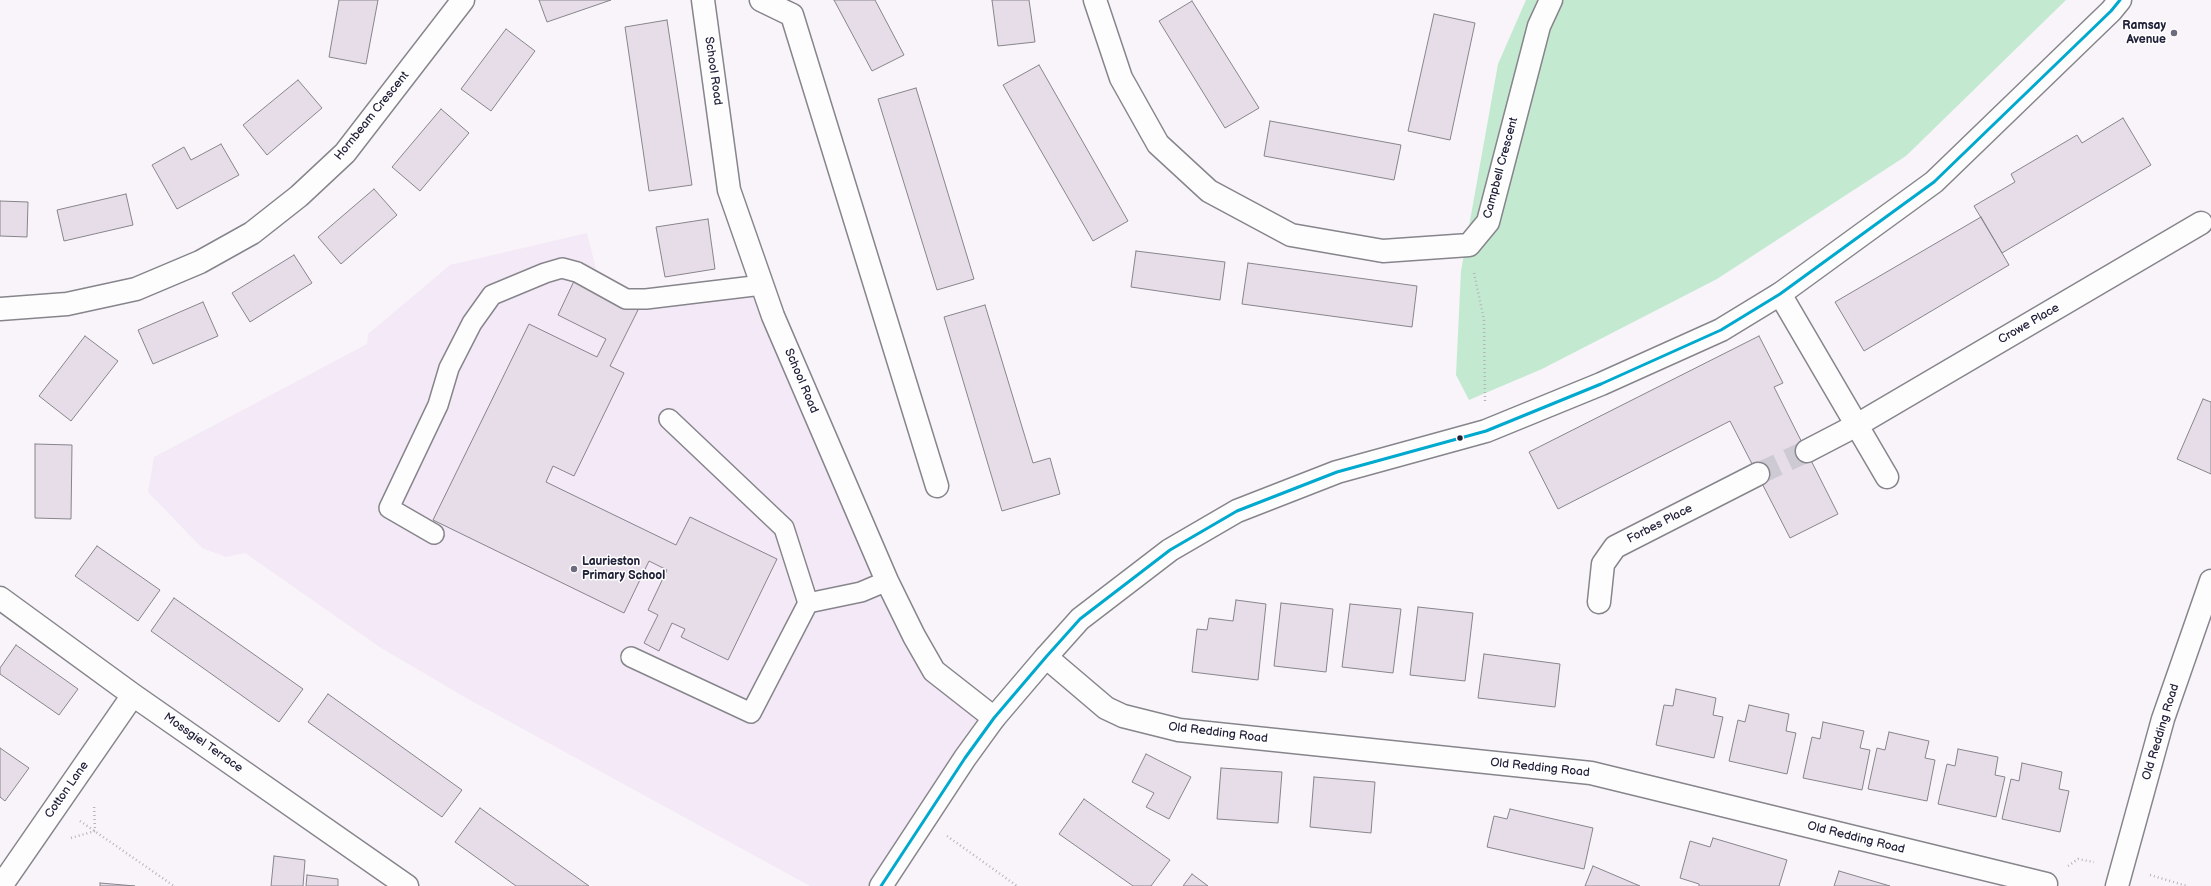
<!DOCTYPE html>
<html>
<head>
<meta charset="utf-8">
<style>
	body { margin:0 }
	canvas { display:block; background:#f8f4f9 }
</style>
</head>
<body>
<canvas width="2211" height="886"></canvas>
<script>
const ctx = document.querySelector('canvas').getContext('2d');
ctx.lineJoin = 'round';
function fill(path, color) { ctx.fillStyle = color; ctx.fill(path, 'evenodd'); }
const shape = rows => new Path2D(rows.map(r => 'M' + r).join(''));
function trace(path, color, width, dash) { ctx.strokeStyle = color; ctx.lineWidth = width; ctx.lineCap = dash ? 'butt' : 'round'; ctx.setLineDash(dash || []); ctx.stroke(path); }
function write(font, color, halo, rows, align = 'center') {
  ctx.font = font + ' "Balsamiq Sans",sans-serif'; ctx.lineWidth = 3; ctx.setLineDash([]); ctx.textBaseline = 'middle'; ctx.strokeStyle = halo; ctx.fillStyle = color; for (const [text, x, y, turn = 0] of rows) {
    ctx.save(); ctx.translate(x, y); ctx.rotate((+turn || 0) * Math.PI / 180); ctx.textAlign = isNaN(turn) ? turn : align; if (halo) ctx.strokeText(text, 0, 0); ctx.fillText(text, 0, 0); ctx.restore();
  }
}
fill(shape([
	[587,233,598,277,631,294,759,276,914,636,994,718,881,886,810,886,468,699,381,648,245,553,226,557,202,548,148,492,154,457,367,344,368,334,450,265]
]), '#f4eaf7');
fill(shape([
	[1526,0,2066,0,1906,156,1717,279,1542,369,1469,400,1456,375,1461,271,1498,64]
]), '#c3ead1');
const building = shape([
	[339,0,378,0,366,64,329,57,339,0],
	[539,0,611,0,547,22,539,0],
	[834,0,875,0,904,55,872,71,834,0],
	[992,0,1029,0,1035,42,998,46,992,0],
	[1192,1,1259,108,1225,128,1159,21,1192,1],
	[1434,14,1475,23,1450,140,1408,131,1434,14],
	[667,20,692,185,649,191,625,27,667,20],
	[506,29,535,51,491,111,461,89,506,29],
	[1039,65,1128,221,1093,241,1003,85,1039,65],
	[298,80,322,108,267,155,243,125,298,80],
	[916,88,974,279,937,290,878,99,916,88],
	[441,109,469,133,420,191,392,167,441,109],
	[2123,118,2151,165,2002,253,1974,206,2015,182,2011,174,2077,135,2082,143,2123,118],
	[1270,121,1401,145,1394,180,1264,156,1270,121],
	[221,144,239,175,177,209,152,165,184,147,191,160,221,144],
	[374,189,397,215,341,264,318,237,374,189],
	[126,194,133,225,64,241,57,210,126,194],
	[0,201,28,202,27,237,0,236,0,201],
	[1981,217,2009,265,1864,351,1835,302,1981,217],
	[708,219,715,269,665,277,656,227,708,219],
	[1136,251,1225,262,1220,300,1131,287,1136,251],
	[294,255,312,283,250,322,232,293,294,255],
	[1248,263,1417,286,1412,327,1242,304,1248,263],
	[575,279,638,310,610,366,624,373,574,476,553,466,546,482,676,545,690,517,777,559,728,660,681,637,685,629,672,623,659,651,644,643,658,615,648,610,667,570,649,561,624,613,433,520,529,324,597,357,606,339,558,315,575,279],
	[203,302,218,336,153,364,138,330,203,302],
	[985,305,1033,463,1050,458,1060,494,1002,511,944,317,985,305],
	[85,336,118,361,71,421,39,396,85,336],
	[1759,336,1783,383,1774,387,1838,514,1790,538,1730,421,1558,509,1529,452,1759,336],
	[2203,399,2211,402,2211,474,2177,459,2203,399],
	[35,444,72,445,71,519,35,518,35,444],
	[97,546,160,590,138,621,75,576,97,546],
	[174,598,303,689,279,722,151,631,174,598],
	[1236,600,1266,604,1258,680,1192,672,1197,629,1207,630,1209,618,1233,621,1236,600],
	[1281,603,1333,609,1326,672,1274,666,1281,603],
	[1350,604,1401,609,1393,673,1342,667,1350,604],
	[1418,607,1473,613,1465,681,1410,675,1418,607],
	[16,645,78,689,59,715,0,674,0,668,16,645],
	[1484,654,1560,664,1555,707,1478,698,1484,654],
	[1676,689,1716,698,1713,715,1723,717,1714,758,1656,745,1664,705,1673,706,1676,689],
	[328,694,462,790,442,817,308,722,328,694],
	[1749,705,1789,714,1786,731,1796,733,1787,774,1729,761,1738,720,1745,722,1749,705],
	[1823,722,1864,731,1860,748,1870,750,1862,790,1803,778,1812,737,1820,739,1823,722],
	[1889,732,1929,741,1925,758,1935,760,1927,801,1868,789,1877,748,1885,750,1889,732],
	[0,748,29,768,5,801,0,797,0,748],
	[1958,749,1998,757,1995,775,2005,777,1996,817,1938,804,1947,764,1955,766,1958,749],
	[1146,754,1191,777,1169,819,1146,807,1154,793,1132,782,1146,754],
	[2022,763,2062,772,2059,789,2069,791,2060,832,2002,819,2011,779,2019,781,2022,763],
	[1221,768,1282,772,1278,823,1217,819,1221,768],
	[1314,777,1375,782,1371,833,1310,827,1314,777],
	[1084,799,1170,860,1151,886,1133,886,1059,834,1084,799],
	[480,808,589,886,516,886,455,842,480,808],
	[1510,809,1593,828,1584,869,1487,847,1494,816,1507,819,1510,809],
	[1713,838,1787,860,1779,886,1699,886,1699,884,1680,878,1690,841,1710,847,1713,838],
	[274,856,305,860,303,886,271,886,274,856],
	[1593,866,1640,886,1585,886,1593,866],
	[1839,871,1890,886,1834,886,1839,871],
	[1192,874,1208,886,1183,886,1192,874],
	[307,875,338,879,338,886,306,886,307,875],
	[100,883,135,886,100,886,100,883]
]);
fill(building, '#e6dde8');
trace(building, '#87858c', 1);
trace(shape([
	[1758,474,1807,451]
]), '#cdcad3', 22, [22, 11]);
const lane = shape([
	[669,419,784,528,808,603],
	[434,534,389,508,438,405,449,368,472,323,492,295,545,273,562,268,577,272,626,299,646,299,762,285],
	[631,657,751,713,808,603,861,592,887,581]
]);
const street = shape([
	[703,0,729,190,773,316,887,581,914,636,934,671,994,718],
	[761,0,792,15,937,486],
	[1095,0,1121,78,1158,144,1209,191,1291,235,1383,251,1469,245,1488,222,1539,26,1551,0],
	[1780,294,1887,477],
	[0,309,67,304,136,289,200,262,252,233,299,196,345,153,463,0],
	[1807,451,1857,425,2201,223],
	[0,598,133,695,407,886],
	[1599,602,1603,564,1615,547,1758,474],
	[1046,657,1106,708,1123,716,1179,730,1591,773,2046,884],
	[1,886,133,695]
]);
const secondary = shape([
	[881,886,965,758,994,718,1046,657,1080,619,1170,550,1237,511,1337,472,1486,431,1601,384,1721,330,1780,294,1934,182,2111,11,2120,0],
	[2117,886,2163,719,2211,581]
]);
trace(lane, '#87858c', 22);
trace(street, '#87858c', 25);
trace(secondary, '#87858c', 25);
trace(shape([
	[1474,273,1484,320,1485,401],
	[80,821,174,886],
	[947,836,1017,886],
	[71,838,95,831,94,804],
	[2068,866,2078,859,2094,862],
	[2150,875,2187,886]
]), '#b6b5b9', 2.5, [1, 3]);
trace(lane, '#fefdfe', 19);
trace(street, '#fefdfe', 22);
trace(secondary, '#fefdfe', 22);
trace(shape([
	[881,886,965,758,994,718,1046,657,1080,619,1170,550,1237,511,1337,472,1486,431,1601,384,1721,330,1780,294,1934,182,2111,11,2120,0]
]), '#00a9ce', 3);
for (const [x, y, r, color] of [
	[2174,33,4,"#6d6c7e"],
	[1460,438,3.5,"#22223b"],
	[574,569,4,"#6d6c7e"]
]) { const dot = new Path2D(); dot.arc(x, y, r, 0, 2 * Math.PI); ctx.fillStyle = color; ctx.fill(dot); trace(dot, '#fff', 1.5); }
write('bold 12px', '#22223b', '#fff', [
	["Ramsay",2166,26],
	["Avenue",2166,40],
	["Laurieston",582,562,"left"],
	["Primary School",582,576,"left"]
], 'right');
write('12px', '#22223b', '#fff', [
	["School Road",713,71,82],
	["Hornbeam Crescent",372,116,-51],
	["Campbell Crescent",1501,168,-75],
	["Crowe Place",2029,324,-30],
	["School Road",801,381,67],
	["Forbes Place",1660,524,-27],
	["Old Redding Road",2161,732,-73],
	["Old Redding Road",1218,733,7],
	["Mossgiel Terrace",203,743,35],
	["Old Redding Road",1540,768,6],
	["Cotton Lane",67,790,-55],
	["Old Redding Road",1856,838,14]
]);
</script>
</body>
</html>
